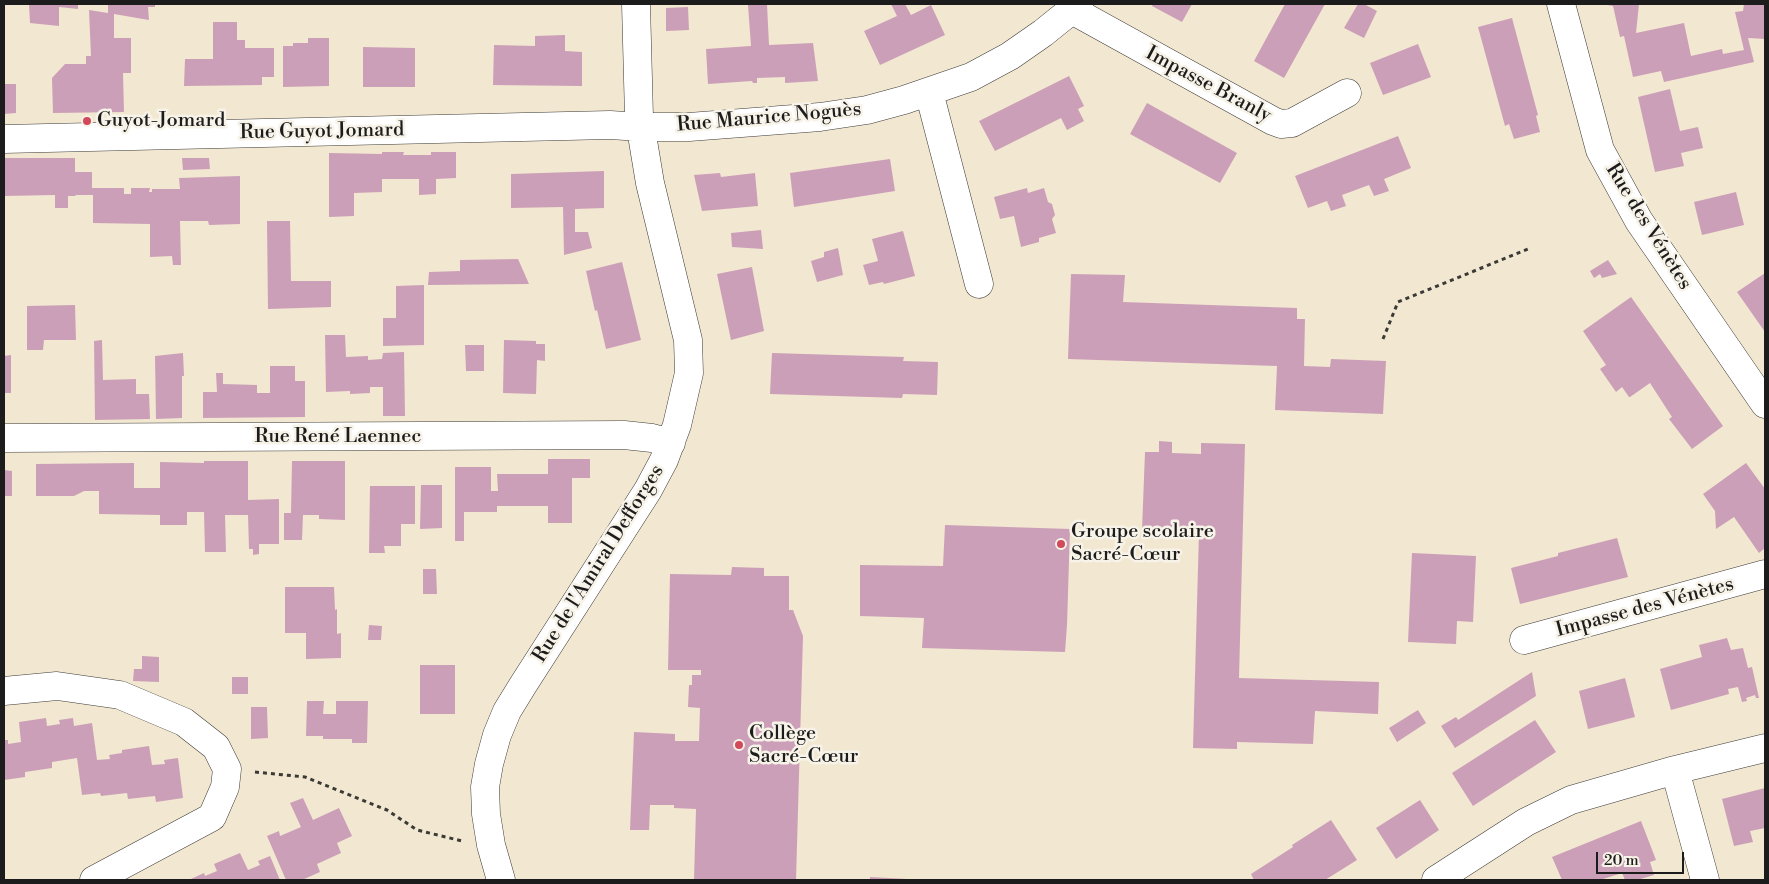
<!DOCTYPE html>
<html>
<head>
<meta charset="utf-8">
<style>
	body { margin:0 }
	#map { position:relative; width:1769px; height:884px; overflow:hidden; background:#f2e7d0; font-family:"Libre Bodoni",serif }
	canvas { display:block }
	.frame { position:absolute; inset:0; border:5px solid #1c1c1c; pointer-events:none }
	.scale { position:absolute; left:1596px; top:852px; width:88px; height:22px; box-sizing:border-box; border:2px solid #1c1c1c; border-top:0; padding-left:6px; font-size:15px; line-height:18px; white-space:nowrap; color:#1c1c1c; -webkit-text-stroke:4px #f7f3e8; paint-order:stroke }
</style>
</head>
<body>
<div id="map">
<canvas width="1769" height="884"></canvas>
<div class="frame"></div>
<div class="scale">20 m</div>
</div>
<script>
const ctx = document.querySelector('canvas').getContext('2d');
ctx.lineJoin = 'round';
function fill(path, color) { ctx.fillStyle = color; ctx.fill(path, 'evenodd'); }
const shape = rows => new Path2D(rows.map(r => 'M' + r).join(''));
function trace(path, color, width, dash) { ctx.strokeStyle = color; ctx.lineWidth = width; ctx.lineCap = dash ? 'butt' : 'round'; ctx.setLineDash(dash || []); ctx.stroke(path); }
function write(font, color, halo, rows, align = 'center') {
  ctx.font = font + ' "Libre Bodoni",serif'; ctx.lineWidth = 5; ctx.setLineDash([]); ctx.textBaseline = 'middle'; ctx.strokeStyle = halo; ctx.fillStyle = color; for (const [text, x, y, turn = 0] of rows) {
    ctx.save(); ctx.translate(x, y); ctx.rotate((+turn || 0) * Math.PI / 180); ctx.textAlign = isNaN(turn) ? turn : align; if (halo) ctx.strokeText(text, 0, 0); ctx.fillText(text, 0, 0); ctx.restore();
  }
}
fill(shape([
	[29,4,78,4,78,9,59,7,59,26,30,23],
	[108,4,155,4,155,7,148,7,149,20,114,14,114,38,131,38,131,73,123,73,124,112,53,113,52,78,65,64,86,64,86,56,91,56,89,10,108,13],
	[767,4,769,45,813,43,818,81,785,83,785,77,757,78,757,83,753,83,752,81,708,84,706,49,751,46,748,5],
	[891,4,905,4,911,15,931,5,945,35,880,65,864,31,897,16],
	[1153,4,1192,4,1182,22,1152,6],
	[1285,4,1325,4,1284,78,1254,61],
	[1358,4,1364,4,1377,11,1364,38,1344,28],
	[1602,4,1639,4,1636,33,1684,23,1691,56,1722,49,1723,54,1744,50,1735,12,1743,11,1744,4,1765,4,1765,39,1748,38,1754,62,1664,82,1661,71,1633,77,1624,36,1620,37,1613,6],
	[688,7,689,30,666,31,666,8],
	[1512,18,1538,115,1536,116,1540,132,1514,139,1509,124,1505,126,1478,27],
	[213,22,237,22,237,40,245,40,245,48,274,48,274,77,262,77,262,85,184,86,185,59,213,59],
	[565,35,565,51,582,52,582,86,493,85,494,45,535,46,535,36],
	[308,38,329,38,329,86,283,87,283,46,293,46,293,43,308,43],
	[1418,44,1431,77,1383,95,1370,63],
	[363,47,415,48,415,87,363,87],
	[1069,76,1084,106,1078,109,1084,121,1067,130,1061,118,995,151,979,121],
	[4,84,16,84,16,113,4,114],
	[1670,89,1680,131,1698,127,1703,148,1681,153,1684,166,1655,172,1638,97],
	[1147,103,1237,153,1220,183,1130,134],
	[1398,136,1411,168,1384,179,1389,191,1374,196,1369,185,1342,195,1346,206,1331,211,1327,201,1308,208,1295,176],
	[382,152,404,152,403,155,431,155,431,152,456,152,456,178,436,179,436,194,419,195,419,179,382,179,382,192,354,193,354,216,329,217,329,153,382,154],
	[4,158,75,158,75,172,92,172,92,188,124,188,124,194,131,194,131,188,150,188,149,192,152,192,152,189,180,189,179,178,240,176,240,224,209,225,208,221,180,221,181,265,173,265,172,256,150,257,150,224,93,223,93,195,76,195,75,196,68,196,68,208,55,208,55,195,4,196],
	[182,158,209,158,210,169,183,170],
	[890,159,895,191,794,207,790,173],
	[604,171,604,208,575,209,575,232,588,232,592,248,564,255,563,207,511,208,511,174],
	[720,173,721,177,755,173,758,206,702,211,694,175],
	[1027,188,1028,193,1044,188,1048,202,1052,204,1055,215,1052,219,1056,233,1039,238,1039,242,1021,247,1014,216,1000,219,994,197],
	[1736,192,1744,225,1702,235,1694,202],
	[267,221,290,221,291,281,331,281,331,307,268,309],
	[761,230,763,249,732,247,731,233],
	[903,231,915,276,884,284,883,282,869,285,863,265,878,261,872,239],
	[838,248,843,275,817,282,811,261,824,257,824,252],
	[518,259,529,284,428,285,429,272,460,271,460,260],
	[1608,260,1617,274,1602,278,1600,274,1594,278,1590,271],
	[622,262,641,340,606,349,597,310,595,311,586,271],
	[752,267,764,331,731,340,717,274],
	[1765,273,1765,332,1737,292],
	[1071,274,1125,275,1123,302,1297,308,1297,319,1305,319,1304,366,1330,367,1331,359,1386,361,1383,414,1275,410,1277,366,1068,359],
	[424,285,424,345,383,346,383,318,396,318,396,286],
	[1631,297,1723,426,1692,449,1669,419,1672,417,1650,383,1630,397,1629,397,1622,387,1616,392,1600,369,1606,365,1583,331],
	[75,305,76,340,44,340,43,350,27,350,27,306],
	[325,335,345,335,346,357,368,356,368,360,382,359,383,353,404,352,405,416,383,416,383,387,370,387,370,393,350,394,350,391,326,392],
	[102,340,103,380,136,379,136,394,149,394,150,419,95,420,94,341],
	[504,340,536,341,536,344,545,344,545,361,537,360,536,394,503,393],
	[465,345,484,345,484,371,466,371],
	[183,353,184,376,182,376,182,418,156,419,155,356],
	[772,353,904,357,903,361,938,362,937,395,903,394,902,398,770,394],
	[11,355,11,393,4,393,4,356],
	[270,366,295,366,295,381,305,381,305,417,203,418,203,392,217,392,216,373,223,373,223,384,257,385,257,393,270,393],
	[1159,441,1172,442,1172,453,1201,454,1201,443,1245,444,1239,678,1379,682,1378,714,1315,711,1313,744,1237,742,1237,749,1193,748,1199,532,1142,530,1145,452,1159,452],
	[548,459,590,459,590,478,572,478,572,523,548,523,548,506,497,506,497,512,464,512,464,541,455,541,455,467,491,467,491,491,498,491,497,474,548,474],
	[204,461,248,461,248,500,279,499,279,544,259,544,259,554,253,555,253,549,249,549,248,515,225,515,226,552,205,552,204,512,187,512,187,525,160,525,160,515,99,514,99,491,84,491,74,496,36,496,36,464,134,463,134,488,160,488,160,462,204,463],
	[292,461,345,461,345,520,319,519,319,515,303,515,302,540,284,540,284,513,291,513],
	[1746,463,1765,489,1765,548,1759,553,1734,517,1716,529,1715,511,1703,494],
	[4,470,12,471,12,496,4,496],
	[421,485,442,485,442,528,420,529],
	[370,486,415,486,415,524,401,524,401,546,384,546,385,553,369,553],
	[945,525,1070,529,1067,625,1065,652,922,648,924,618,860,616,860,565,943,566],
	[1617,538,1628,577,1520,604,1511,568,1558,556,1558,553],
	[1412,553,1476,556,1473,622,1457,621,1456,644,1408,642],
	[732,567,764,568,764,576,789,576,789,610,793,610,803,636,796,880,694,880,696,809,674,808,674,805,650,805,649,830,630,830,634,732,675,734,675,741,699,741,700,708,688,707,689,685,692,685,692,675,701,675,701,670,668,670,670,574,731,575],
	[423,569,436,569,437,594,423,594],
	[285,587,334,587,335,610,337,609,337,634,341,633,341,658,306,659,306,633,285,633],
	[369,625,382,626,381,640,368,640],
	[1727,638,1731,650,1743,648,1748,668,1752,667,1759,698,1756,698,1755,695,1746,698,1747,701,1742,702,1738,687,1728,689,1729,694,1671,710,1660,669,1702,657,1699,645],
	[142,656,159,657,159,682,133,681,134,669,142,669],
	[420,665,455,665,455,714,420,714],
	[1532,672,1536,696,1455,748,1441,726,1456,717,1458,720],
	[232,677,248,677,248,694,232,694],
	[1625,678,1635,717,1588,729,1579,691],
	[307,701,324,701,323,714,336,714,336,701,368,701,367,743,352,743,352,739,323,739,323,736,306,736],
	[251,707,267,707,268,738,251,739],
	[1418,710,1426,723,1397,742,1389,728],
	[46,718,47,726,60,724,59,720,73,718,74,726,92,723,97,760,110,759,109,755,122,753,122,750,149,746,152,765,165,764,164,760,178,758,183,798,156,802,155,796,128,799,127,793,101,796,100,793,82,795,77,758,52,762,52,768,25,772,25,777,4,780,4,740,8,740,8,744,21,742,19,722],
	[1535,720,1556,752,1473,806,1452,773],
	[1765,788,1765,828,1750,831,1753,842,1734,846,1722,799],
	[303,798,313,820,339,808,352,836,337,843,341,853,317,864,320,872,302,880,286,880,267,836,279,831,280,836,301,827,290,803],
	[1420,800,1439,830,1396,859,1376,828],
	[1331,820,1357,860,1325,880,1254,880,1251,874,1293,847,1292,845],
	[1641,821,1656,860,1650,862,1654,875,1637,880,1625,880,1622,873,1600,880,1562,880,1552,857],
	[240,853,248,870,260,865,258,861,270,856,280,880,192,880,191,879,204,873,205,876,217,871,214,864],
	[870,877,907,879,907,880,870,880]
]), '#cc9fb8');
const minor = shape([
	[1072,10,1273,121,1281,124,1292,123,1347,93],
	[929,92,979,284],
	[4,139,610,125,641,127,689,127,820,117,867,110,904,100,971,77,1010,56,1043,33,1079,4],
	[4,438,624,435,652,438,671,443],
	[1524,640,1765,574],
	[4,691,57,686,120,695,184,722,216,747,227,769,225,787,212,817,94,880],
	[1675,770,1705,880],
	[501,880,491,845,486,814,485,787,489,764,497,735,507,711,523,685,648,490,664,460,677,425,689,373,688,340,650,183,639,117,636,4],
	[1436,880,1526,822,1571,800,1675,770,1765,748]
]);
const tertiary = shape([
	[1561,4,1600,150,1639,221,1765,404]
]);
trace(minor, '#3c3a37', 29);
trace(tertiary, '#3c3a37', 29);
trace(shape([
	[1383,339,1398,302,1528,249],
	[255,772,305,777,387,810,417,830,462,841]
]), '#3c3a37', 3, [4, 4]);
trace(minor, '#fff', 28);
trace(tertiary, '#fff', 28);
for (const [x, y, r, color] of [
	[87,121,5,"#d1495b"],
	[1061,544,5,"#d1495b"],
	[739,745,5,"#d1495b"]
]) { const dot = new Path2D(); dot.arc(x, y, r, 0, 2 * Math.PI); ctx.fillStyle = color; ctx.fill(dot); trace(dot, '#f7f3e8', 2); }
write('20px', '#1c1c1c', '#f7f3e8', [
	["Impasse Branly",1208,85,28],
	["Rue Maurice Noguès",769,118,-5],
	["Rue Guyot Jomard",322,132,-1],
	["Rue des Vénètes",1648,227,58],
	["Rue René Laennec",338,437],
	["Rue de l'Amiral Defforges",599,564,-58],
	["Impasse des Vénètes",1645,608,-15]
]);
write('20px', '#1c1c1c', '#f7f3e8', [
	["Guyot-Jomard",97,121],
	["Groupe scolaire",1071,532],
	["Sacré-Cœur",1071,555],
	["Collège",749,734],
	["Sacré-Cœur",749,757]
], 'left');
</script>
</body>
</html>
